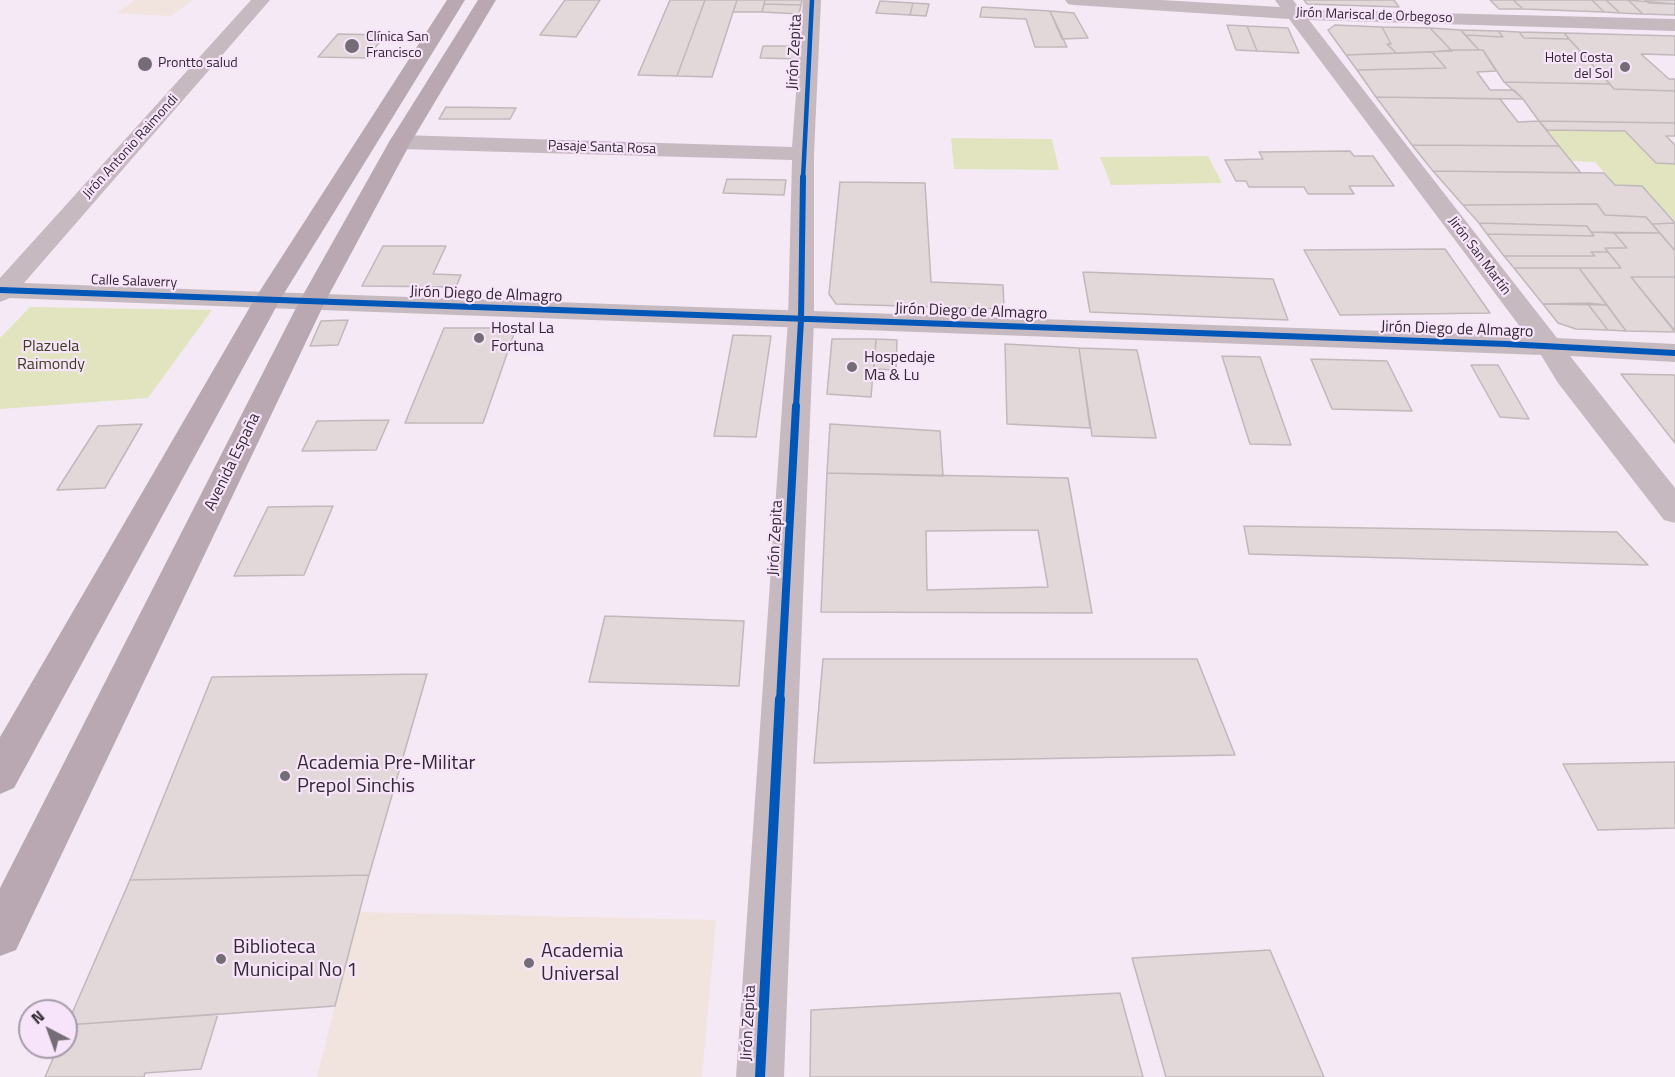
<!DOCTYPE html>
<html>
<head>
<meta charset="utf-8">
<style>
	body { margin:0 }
	#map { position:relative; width:1675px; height:1077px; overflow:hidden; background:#f4e9f5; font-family:"Titillium Web",sans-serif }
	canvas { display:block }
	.north { position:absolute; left:18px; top:999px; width:60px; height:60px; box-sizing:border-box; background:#f8e4fa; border:2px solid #a89aaa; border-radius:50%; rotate:319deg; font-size:16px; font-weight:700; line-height:24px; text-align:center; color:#312a32 }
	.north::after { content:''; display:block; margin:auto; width:21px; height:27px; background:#756d76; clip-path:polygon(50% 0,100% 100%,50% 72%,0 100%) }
</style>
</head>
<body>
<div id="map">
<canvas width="1675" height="1077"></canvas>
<div class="north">N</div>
</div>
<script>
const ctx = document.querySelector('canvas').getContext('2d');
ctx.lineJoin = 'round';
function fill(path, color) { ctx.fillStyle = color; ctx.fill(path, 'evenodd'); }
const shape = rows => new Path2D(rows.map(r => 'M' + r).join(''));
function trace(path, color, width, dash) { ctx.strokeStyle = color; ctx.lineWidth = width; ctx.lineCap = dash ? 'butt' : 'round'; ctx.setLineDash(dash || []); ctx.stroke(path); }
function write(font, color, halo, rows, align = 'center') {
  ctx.font = font + ' "Titillium Web",sans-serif'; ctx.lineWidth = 4.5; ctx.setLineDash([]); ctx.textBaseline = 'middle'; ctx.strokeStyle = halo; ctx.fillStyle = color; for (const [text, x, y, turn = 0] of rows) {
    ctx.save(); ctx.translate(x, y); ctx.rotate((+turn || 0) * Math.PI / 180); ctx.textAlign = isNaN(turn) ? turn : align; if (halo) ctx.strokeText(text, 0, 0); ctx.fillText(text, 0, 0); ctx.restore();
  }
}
fill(shape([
	[135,0,193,0,171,16,116,13],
	[358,912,716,920,702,1077,317,1077]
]), '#f1e4de');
fill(shape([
	[1547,130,1625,131,1656,163,1675,164,1675,221,1642,186,1615,185,1595,162,1571,161],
	[951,138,1052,139,1059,170,954,169],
	[1208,156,1222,183,1111,185,1100,157],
	[30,307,212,310,148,398,0,409,0,338]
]), '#e2e4c0');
const building = shape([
	[565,0,600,0,576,37,540,35,565,0],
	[670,0,705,0,677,76,638,75,670,0],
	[705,0,737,0,712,77,677,76,705,0],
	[737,0,765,0,762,12,733,12,737,0],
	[765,0,802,0,801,5,764,4,765,0],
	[1304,0,1394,0,1399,7,1307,4,1304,0],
	[1490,0,1513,0,1523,9,1499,9,1490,0],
	[1513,0,1592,0,1604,12,1523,9,1513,0],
	[1592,0,1606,0,1620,13,1604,12,1592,0],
	[1606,0,1628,0,1643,14,1620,13,1606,0],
	[1628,0,1675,4,1675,15,1643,14,1628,0],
	[1645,0,1675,0,1675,4,1649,3,1645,0],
	[880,1,913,3,910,15,876,13,880,1],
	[913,3,929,4,926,16,910,15,913,3],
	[764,4,801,5,799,14,762,12,764,4],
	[982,7,1050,11,1067,47,1035,47,1026,19,980,17,982,7],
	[1050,11,1074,13,1088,38,1062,39,1050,11],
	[1227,25,1247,26,1257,51,1236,50,1227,25],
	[1335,25,1382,27,1391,44,1387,44,1396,53,1346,55,1328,30,1335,25],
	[1247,26,1288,28,1299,53,1257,51,1247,26],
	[1382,27,1430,28,1452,51,1396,53,1387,44,1391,44,1382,27],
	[1430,28,1461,30,1479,50,1451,50,1430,28],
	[1461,30,1498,31,1503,37,1465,35,1461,30],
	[1498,31,1519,32,1524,38,1569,39,1610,84,1504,82,1483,50,1479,50,1465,35,1503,37,1498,31],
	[1519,32,1564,33,1569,39,1524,38,1519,32],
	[1564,33,1675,36,1675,55,1641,54,1669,79,1675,79,1675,91,1614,89,1564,33],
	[338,34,385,35,367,58,318,57,338,34],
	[763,46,802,46,800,59,760,58,763,46],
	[1451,50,1483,50,1496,71,1477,72,1490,90,1514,90,1523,99,1376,97,1357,70,1446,68,1432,52,1451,50],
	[1432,52,1446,68,1357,70,1346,55,1432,52],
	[1504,82,1610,84,1614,89,1675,91,1675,123,1539,121,1523,99,1504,82],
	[1376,97,1500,99,1518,122,1539,121,1559,146,1412,145,1376,97],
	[446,107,516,108,510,119,439,119,446,107],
	[1539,121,1675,123,1675,136,1666,136,1675,145,1675,164,1656,163,1625,131,1547,130,1539,121],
	[1412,145,1559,146,1581,173,1433,171,1412,145],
	[1350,151,1354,156,1373,156,1394,186,1349,186,1354,194,1308,194,1304,187,1249,187,1246,181,1236,181,1225,160,1263,159,1259,152,1350,151],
	[1433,171,1604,173,1615,185,1642,186,1675,223,1652,224,1646,217,1605,215,1597,204,1463,205,1433,171],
	[727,179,786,180,784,195,723,193,727,179],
	[840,182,925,183,931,282,1003,285,1004,309,836,304,829,294,840,182],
	[1597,204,1605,215,1646,217,1660,233,1591,232,1587,226,1479,223,1463,205,1597,204],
	[1479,223,1587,226,1594,236,1487,234,1479,223],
	[1675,223,1675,251,1652,224,1675,223],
	[1591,232,1614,233,1627,248,1605,248,1608,252,1591,252,1595,256,1504,256,1487,234,1594,236,1591,232],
	[1614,233,1660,233,1675,251,1675,277,1631,277,1675,332,1626,331,1579,268,1621,268,1605,248,1627,248,1614,233],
	[383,246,446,246,433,274,461,275,456,287,362,286,383,246],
	[1445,249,1490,313,1340,315,1304,250,1445,249],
	[1591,252,1608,252,1621,268,1514,268,1504,256,1595,256,1591,252],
	[1514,268,1579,268,1607,305,1543,304,1514,268],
	[1083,272,1273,279,1288,320,1090,312,1083,272],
	[1631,277,1675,277,1675,331,1631,277],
	[1587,303,1608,330,1576,329,1558,323,1543,304,1587,303],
	[1587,303,1607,305,1626,331,1608,330,1587,303],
	[348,320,338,345,310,346,321,321,348,320],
	[444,328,516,328,483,423,405,423,444,328],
	[733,335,771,336,756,437,714,436,733,335],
	[832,339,876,339,871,397,827,394,832,339],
	[876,339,897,340,896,370,874,369,876,339],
	[1005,344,1079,348,1090,428,1007,424,1005,344],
	[1079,348,1137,350,1156,438,1092,436,1079,348],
	[1222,356,1260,357,1291,445,1250,444,1222,356],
	[1311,359,1387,361,1412,411,1332,409,1311,359],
	[1471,365,1498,365,1529,419,1500,417,1471,365],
	[1621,374,1675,375,1675,443,1621,374],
	[389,420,376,450,302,451,317,421,389,420],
	[142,424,105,488,57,490,98,426,142,424],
	[830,424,940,431,943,476,827,473,830,424],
	[827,473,1068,478,1092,613,821,612,827,473],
	[1038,530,1048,587,927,590,926,531,1038,530],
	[333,506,304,575,234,576,268,507,333,506],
	[1244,526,1617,532,1648,565,1249,554,1244,526],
	[605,616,744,621,739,686,589,682,605,616],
	[823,659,1197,659,1235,755,814,763,823,659],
	[427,674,369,875,130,880,212,677,427,674],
	[1675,762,1675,828,1598,830,1563,764,1675,762],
	[369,875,335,1006,67,1025,130,880,369,875],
	[1270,950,1324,1077,1166,1077,1132,958,1270,950],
	[1120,993,1143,1077,810,1077,811,1010,1120,993],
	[218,1014,201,1069,145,1073,144,1077,45,1077,58,1047,66,1047,67,1025,218,1014]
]);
fill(building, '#e2d8da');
trace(building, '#c0b8ba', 1.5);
fill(shape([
	[251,0,270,0,24,283,267,292,276,294,280,300,276,306,267,308,10,298,0,302,0,278,251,0],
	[803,0,821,0,814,154,814,320,784,1077,736,1077,788,320,792,160,400,149,392,147,389,142,392,137,400,135,792,147,803,0]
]), '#c7b9c0');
fill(shape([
	[1065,0,1161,0,1280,7,1275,0,1293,0,1300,9,1317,10,1675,19,1675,31,1309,20,1557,338,1675,344,1675,362,1570,356,1675,488,1675,523,1664,520,1558,383,1541,355,267,308,258,306,254,300,258,294,267,292,1527,336,1289,19,1074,5,1068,4,1065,0]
]), '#c7b9c0');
fill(shape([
	[447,0,465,0,280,300,14,788,0,794,0,737,254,300,447,0],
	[478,0,496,0,411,142,325,302,16,950,0,956,0,888,299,302,389,142,478,0]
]), '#b9a8b1');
trace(shape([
	[803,179,812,0]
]), '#0057b8', 4.5);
trace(shape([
	[0,290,1506,344,1675,353],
	[796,407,801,320,803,177]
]), '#0057b8', 6);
trace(shape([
	[780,701,796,406]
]), '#0057b8', 8);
trace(shape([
	[760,1077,780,699]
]), '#0057b8', 10);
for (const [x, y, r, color] of [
	[352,46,8,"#756d76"],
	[145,64,8,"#756d76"],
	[1625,67,6,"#756d76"],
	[479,338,6,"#756d76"],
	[852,367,6,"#756d76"],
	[285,776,6,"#756d76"],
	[221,959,6,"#756d76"],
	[529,963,6,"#756d76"]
]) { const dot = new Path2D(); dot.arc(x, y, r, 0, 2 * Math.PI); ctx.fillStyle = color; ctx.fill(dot); trace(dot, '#f8e4fa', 2); }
write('14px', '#312a32', '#f8e4fa', [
	["Jirón Mariscal de Orbegoso",1374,16,2],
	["Jirón Antonio Raimondi",131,147,-48],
	["Pasaje Santa Rosa",602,148,2],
	["Jirón San Martín",1479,256,53],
	["Calle Salaverry",134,282,2]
]);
write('14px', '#312a32', '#f8e4fa', [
	["Clínica San",366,38],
	["Francisco",366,54],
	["Hotel Costa",1613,59,"right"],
	["del Sol",1613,75,"right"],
	["Prontto salud",158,64]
], 'left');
write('16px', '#312a32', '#f8e4fa', [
	["Jirón Zepita",795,52,-87],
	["Jirón Diego de Almagro",486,295,2],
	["Jirón Diego de Almagro",971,312,2],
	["Jirón Diego de Almagro",1457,330,2],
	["Avenida España",233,462,-64],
	["Jirón Zepita",776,538,-87],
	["Jirón Zepita",749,1023,-87]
]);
write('16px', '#312a32', '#f8e4fa', [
	["Hostal La",491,329],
	["Fortuna",491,347],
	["Hospedaje",864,358],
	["Ma & Lu",864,376]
], 'left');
write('16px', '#3c4119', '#f8e4fa', [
	["Plazuela",51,347],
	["Raimondy",51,365]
]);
write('20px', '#312a32', '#f8e4fa', [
	["Academia Pre-Militar",297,764],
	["Prepol Sinchis",297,787],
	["Biblioteca",233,948],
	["Municipal No 1",233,971],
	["Academia",541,952],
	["Universal",541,975]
], 'left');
</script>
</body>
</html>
